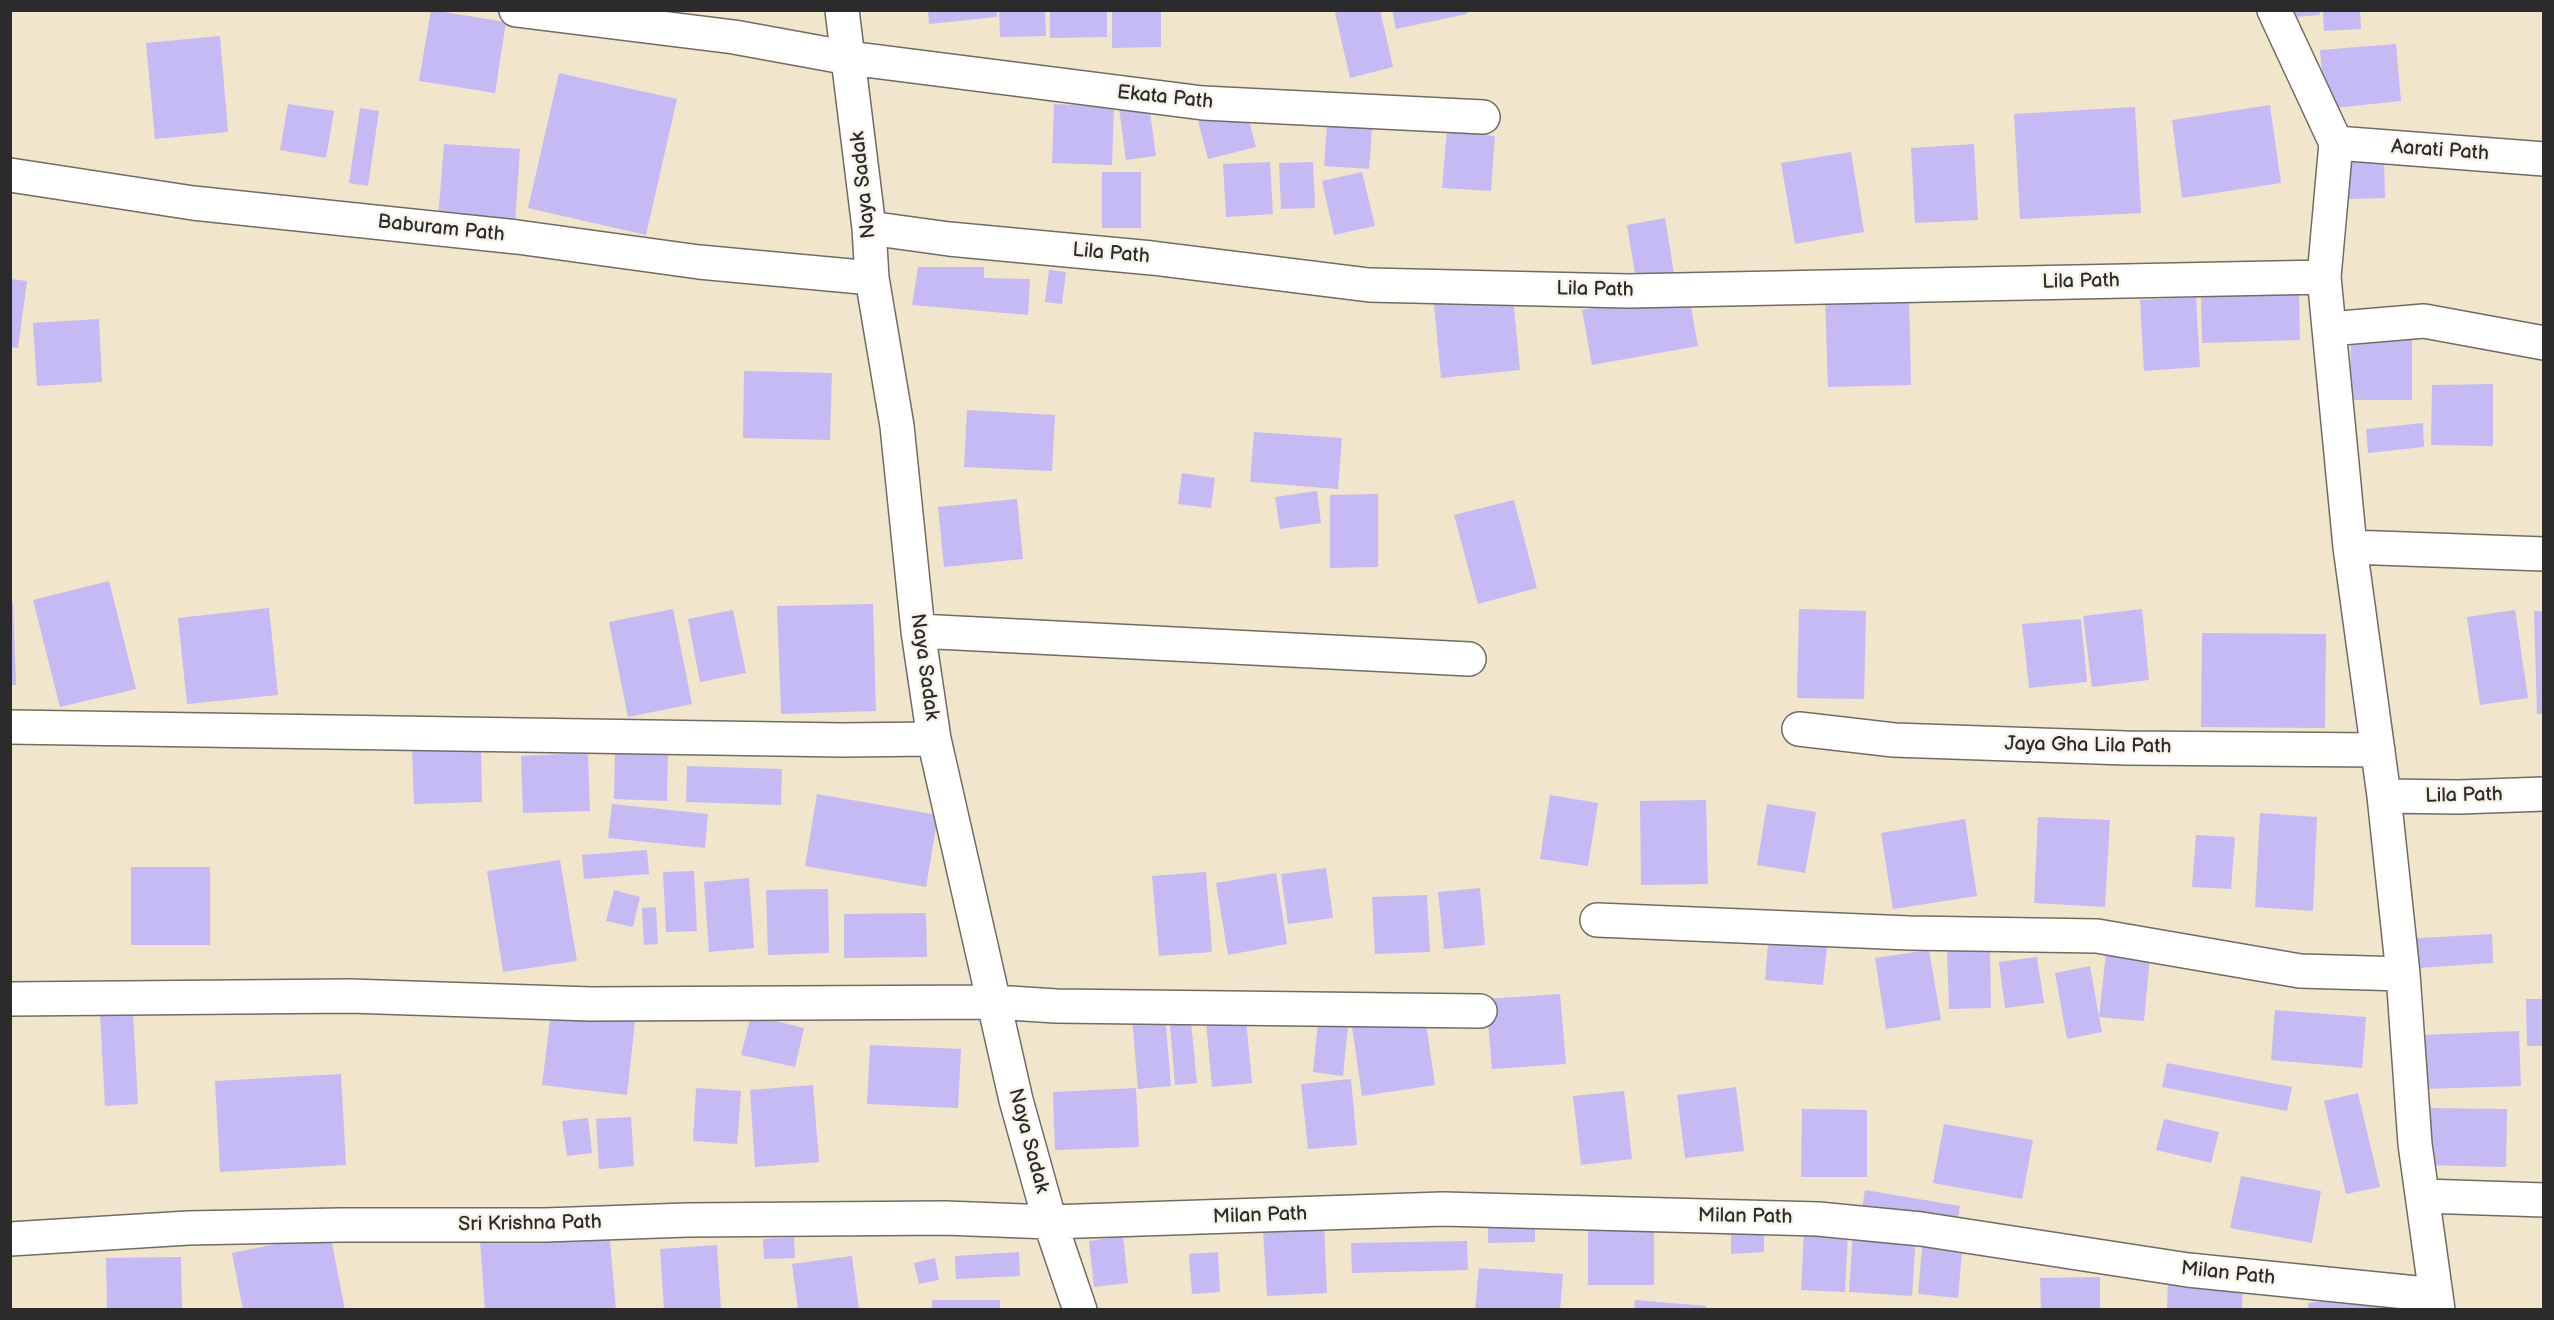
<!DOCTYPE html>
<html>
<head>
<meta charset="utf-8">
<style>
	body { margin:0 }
	#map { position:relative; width:2554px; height:1320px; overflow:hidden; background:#f1e5cc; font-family:"Balsamiq Sans",sans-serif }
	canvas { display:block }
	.frame { position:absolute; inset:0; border:12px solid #2b2b2b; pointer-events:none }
</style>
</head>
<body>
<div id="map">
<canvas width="2554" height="1320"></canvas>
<div class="frame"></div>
</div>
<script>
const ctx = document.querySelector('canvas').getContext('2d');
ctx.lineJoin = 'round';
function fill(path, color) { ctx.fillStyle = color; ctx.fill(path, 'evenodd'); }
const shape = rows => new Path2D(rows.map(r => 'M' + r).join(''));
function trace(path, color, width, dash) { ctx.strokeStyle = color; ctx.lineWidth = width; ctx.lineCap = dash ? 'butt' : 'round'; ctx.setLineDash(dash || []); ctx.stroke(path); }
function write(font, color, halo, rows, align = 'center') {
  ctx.font = font + ' "Balsamiq Sans",sans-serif'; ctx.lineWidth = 5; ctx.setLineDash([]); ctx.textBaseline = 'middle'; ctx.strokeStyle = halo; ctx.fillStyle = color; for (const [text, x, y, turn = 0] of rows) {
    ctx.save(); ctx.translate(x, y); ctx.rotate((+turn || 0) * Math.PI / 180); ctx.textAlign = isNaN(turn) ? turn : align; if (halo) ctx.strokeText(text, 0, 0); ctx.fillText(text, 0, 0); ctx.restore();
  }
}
fill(shape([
	[431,10,506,22,495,93,419,81],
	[928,10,997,10,997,17,929,24],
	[999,10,1045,10,1046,36,1000,37],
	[1050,10,1107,10,1107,37,1050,38],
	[1112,10,1161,10,1161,47,1112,48],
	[1345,10,1380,10,1393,67,1350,78,1335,13],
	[1392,10,1467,10,1467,14,1396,29],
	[2284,10,2319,10,2320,15,2285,18],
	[2323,10,2360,10,2361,29,2324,31],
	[220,36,228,132,155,139,146,43],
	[2396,44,2401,101,2325,109,2320,50],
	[559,73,677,99,646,235,528,208],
	[288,104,334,111,326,158,280,150],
	[1054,104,1114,107,1112,165,1052,163],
	[1149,105,1156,156,1126,160,1119,108],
	[2270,105,2281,183,2182,198,2172,120],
	[2135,107,2141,213,2020,219,2014,114],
	[360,108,379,111,368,186,349,183],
	[1246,109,1256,147,1208,159,1198,121],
	[1328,112,1373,115,1369,169,1324,166],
	[1447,131,1495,136,1491,191,1442,188],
	[444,144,520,149,515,223,438,218],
	[1974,144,1978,220,1915,223,1911,148],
	[1851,152,1864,232,1795,244,1781,163],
	[2348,157,2384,157,2385,198,2348,199],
	[1270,162,1273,214,1226,217,1223,164],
	[1313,162,1315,208,1281,209,1279,163],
	[1102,172,1141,172,1141,228,1102,228],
	[1362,172,1375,226,1334,235,1322,181],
	[1665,218,1674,274,1636,280,1627,225],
	[918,267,984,267,984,278,1030,279,1028,315,912,305],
	[1049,270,1066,272,1062,304,1045,302],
	[10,279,27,281,18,348,10,347],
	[1688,291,1698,346,1592,365,1582,310],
	[2299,293,2300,340,2202,343,2201,296],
	[1909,294,1911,385,1828,387,1825,297],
	[1513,297,1520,370,1441,378,1434,304],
	[2196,297,2200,367,2144,371,2140,300],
	[99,319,102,382,37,386,33,323],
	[2412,335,2412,400,2350,400,2351,336],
	[744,371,832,373,830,440,743,438],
	[2493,384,2493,446,2431,445,2432,385],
	[967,410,1055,415,1052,471,964,467],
	[2423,423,2424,447,2368,453,2366,429],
	[1254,432,1342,438,1338,489,1250,482],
	[1182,473,1215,478,1211,508,1178,504],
	[1317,491,1321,523,1280,529,1275,497],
	[1378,494,1378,567,1330,568,1330,495],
	[1017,499,1023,559,944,567,938,507],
	[1514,500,1537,588,1478,604,1454,515],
	[109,581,136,689,60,707,33,600],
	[10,603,13,603,16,685,10,685],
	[873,604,876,711,781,714,777,606],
	[269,608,278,695,187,704,178,618],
	[673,609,692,704,628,717,609,622],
	[1799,609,1866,611,1864,699,1797,698],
	[2142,609,2149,680,2092,687,2083,616],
	[733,610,746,673,700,682,688,619],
	[2515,610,2528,698,2480,705,2467,617],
	[2534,611,2544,611,2544,714,2537,714],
	[2081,619,2087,682,2029,688,2022,624],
	[2202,633,2326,634,2325,728,2201,727],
	[481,747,482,802,414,804,412,749],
	[615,750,668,751,667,801,614,799],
	[588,753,590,811,523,813,521,756],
	[687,766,782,769,781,805,686,802],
	[817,794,938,815,926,887,805,866],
	[1550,795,1598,803,1588,866,1540,859],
	[1706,800,1708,884,1641,885,1640,801],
	[612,804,708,814,705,848,608,838],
	[1767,804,1816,812,1805,873,1757,865],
	[2260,813,2317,817,2313,911,2255,907],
	[2038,817,2110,820,2105,907,2034,903],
	[1965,819,1977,896,1893,909,1881,833],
	[2196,835,2235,837,2231,889,2192,887],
	[647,850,649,874,584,879,582,855],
	[560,860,577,961,503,972,487,871],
	[131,867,210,867,210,945,131,945],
	[1326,868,1333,918,1288,924,1281,874],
	[694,871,697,931,666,932,663,872],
	[1206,872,1212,952,1159,956,1152,876],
	[1276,873,1287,944,1228,955,1216,883],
	[749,878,754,948,709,952,704,882],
	[1480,888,1485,945,1444,949,1438,892],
	[828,889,829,953,768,955,766,890],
	[614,890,640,897,633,927,606,921],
	[1427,895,1430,952,1375,954,1372,897],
	[656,907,658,944,644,945,642,908],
	[926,913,927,957,844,958,844,914],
	[1769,932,1828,937,1823,985,1765,980],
	[2492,934,2493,963,2403,969,2402,939],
	[1990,947,1991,1008,1949,1009,1947,948],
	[1929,950,1941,1020,1886,1029,1875,958],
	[2106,953,2150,957,2144,1021,2099,1017,2102,1032,2067,1039,2055,973,2090,966,2099,1017],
	[2037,957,2044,1003,2005,1008,1999,962],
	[1560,994,1566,1064,1492,1069,1486,999],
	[2526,999,2544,999,2544,1046,2527,1046],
	[2275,1010,2366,1017,2362,1068,2271,1060],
	[133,1011,138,1104,105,1106,100,1013],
	[551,1012,635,1022,627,1095,542,1085],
	[1190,1012,1197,1083,1175,1085,1169,1013],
	[751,1015,804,1028,795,1067,741,1055],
	[1165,1015,1171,1086,1138,1089,1132,1017],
	[1425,1016,1435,1085,1362,1096,1352,1027],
	[1246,1019,1252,1083,1212,1087,1206,1022],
	[1318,1023,1348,1026,1343,1076,1313,1072],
	[2519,1031,2521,1086,2424,1089,2422,1035],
	[870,1045,961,1049,958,1108,867,1104],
	[2167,1063,2292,1087,2287,1111,2162,1087],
	[341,1074,346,1165,220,1172,215,1081],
	[1351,1079,1357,1145,1308,1149,1301,1084],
	[813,1085,819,1162,755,1167,750,1090],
	[1736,1087,1744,1151,1685,1158,1677,1095],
	[696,1088,741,1091,737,1144,693,1141],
	[1136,1088,1139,1147,1055,1150,1053,1092],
	[1624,1091,1632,1159,1581,1165,1573,1096],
	[2358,1093,2380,1187,2346,1194,2324,1101],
	[2423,1108,2507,1109,2506,1167,2422,1165],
	[1802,1109,1867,1110,1867,1177,1801,1177],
	[631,1117,634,1166,599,1169,596,1119],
	[588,1118,592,1153,567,1156,562,1121],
	[2164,1119,2219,1132,2211,1163,2156,1150],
	[1944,1124,2033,1140,2022,1199,1933,1183],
	[2241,1176,2321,1191,2312,1243,2230,1228],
	[1865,1190,1960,1206,1957,1224,1862,1208],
	[1535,1221,1535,1242,1488,1243,1488,1222],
	[1588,1224,1654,1224,1654,1285,1588,1285],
	[1324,1226,1327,1293,1267,1296,1263,1230],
	[1764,1229,1764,1252,1731,1254,1731,1230],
	[609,1230,616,1310,485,1310,480,1241],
	[1804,1231,1848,1233,1845,1292,1801,1290],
	[1853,1231,1916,1235,1912,1296,1849,1292],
	[330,1233,345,1310,243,1310,232,1253],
	[1123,1236,1128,1283,1094,1287,1089,1241],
	[794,1237,795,1258,764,1259,763,1239],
	[1923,1237,1963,1240,1958,1298,1918,1294],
	[1467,1241,1468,1270,1352,1273,1351,1243],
	[717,1245,721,1310,664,1310,660,1249],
	[1019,1252,1020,1276,956,1279,955,1256],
	[1218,1252,1220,1292,1192,1294,1189,1254],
	[852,1256,859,1310,798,1310,792,1264],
	[181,1257,182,1310,107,1310,106,1258],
	[935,1258,939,1280,919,1284,914,1263],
	[1479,1268,1563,1274,1560,1310,1475,1310],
	[2100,1277,2100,1310,2041,1310,2040,1278],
	[2168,1279,2243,1279,2242,1310,2167,1310],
	[2387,1293,2389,1310,2309,1310,2308,1303],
	[932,1300,1000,1300,1000,1310,932,1310],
	[1635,1300,1706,1306,1706,1310,1634,1310]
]), '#c5baf4');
const minor = shape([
	[516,10,734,37,849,58,1203,103,1483,117],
	[842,10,869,228,872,278,897,426,918,631,934,739,1016,1100,1050,1222,1080,1310],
	[2274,10,2336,143,2324,277,2350,547,2384,796,2403,974,2415,1144,2438,1310],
	[2336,143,2544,159],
	[10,175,193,203,517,237,699,262,872,278],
	[869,228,949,239,1152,258,1369,285,1628,291,2324,277],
	[2329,329,2424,321,2544,343],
	[2350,547,2544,554],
	[918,631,1469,659],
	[10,727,842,740,934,739],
	[1799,729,1894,740,2126,748,2378,750],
	[2384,796,2459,797,2544,794],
	[1597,920,1909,933,2097,936,2300,971,2403,974],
	[10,999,350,996,591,1004,994,1002,1056,1006,1480,1011],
	[2423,1196,2544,1200],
	[10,1239,188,1228,340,1225,545,1225,687,1220,945,1218,1050,1222,1443,1209,1818,1219,1921,1229,2188,1270,2436,1295]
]);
trace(minor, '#706c63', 36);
trace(minor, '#fff', 33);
write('20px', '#2b2b2b', '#f7f3e8', [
	["Ekata Path",1165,98,6],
	["Aarati Path",2440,151,4],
	["Naya Sadak",864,185,-96],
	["Baburam Path",441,229,6],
	["Lila Path",1111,254,5],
	["Lila Path",2081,282,-1],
	["Lila Path",1595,290,1],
	["Naya Sadak",924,667,82],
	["Jaya Gha Lila Path",2088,746,1],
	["Lila Path",2464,796,-1],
	["Naya Sadak",1028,1141,75],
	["Milan Path",1260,1216,-2],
	["Milan Path",1745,1217,1],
	["Sri Krishna Path",530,1224,-1],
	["Milan Path",2228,1274,6]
]);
</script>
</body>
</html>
